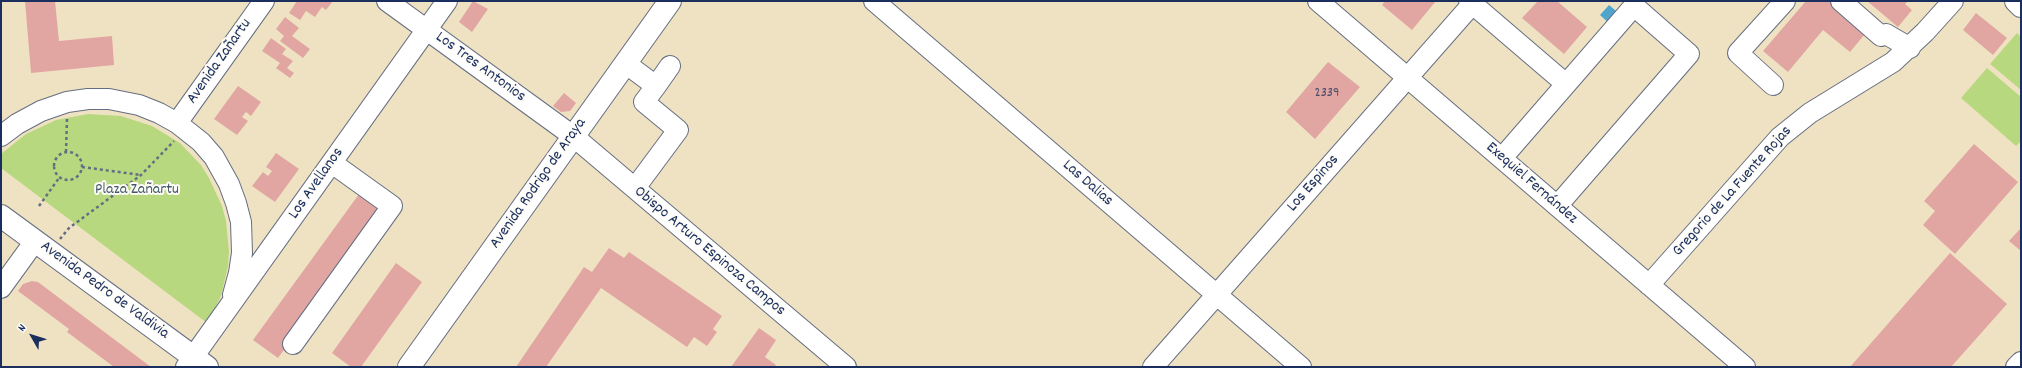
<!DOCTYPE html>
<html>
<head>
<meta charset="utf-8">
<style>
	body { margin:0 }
	#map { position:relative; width:2022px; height:368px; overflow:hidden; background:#efe2c3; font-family:Dekko,sans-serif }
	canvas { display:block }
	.frame { position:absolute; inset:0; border:2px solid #1b2f5e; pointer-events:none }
	.north { position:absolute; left:12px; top:316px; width:40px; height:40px; -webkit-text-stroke:3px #fdfcf7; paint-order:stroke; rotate:309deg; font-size:11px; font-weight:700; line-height:16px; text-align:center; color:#1b2f5e }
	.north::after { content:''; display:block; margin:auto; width:14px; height:18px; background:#1b2f5e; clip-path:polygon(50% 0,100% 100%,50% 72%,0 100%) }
</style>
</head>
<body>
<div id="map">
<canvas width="2022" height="368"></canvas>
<div class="frame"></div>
<div class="north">N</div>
</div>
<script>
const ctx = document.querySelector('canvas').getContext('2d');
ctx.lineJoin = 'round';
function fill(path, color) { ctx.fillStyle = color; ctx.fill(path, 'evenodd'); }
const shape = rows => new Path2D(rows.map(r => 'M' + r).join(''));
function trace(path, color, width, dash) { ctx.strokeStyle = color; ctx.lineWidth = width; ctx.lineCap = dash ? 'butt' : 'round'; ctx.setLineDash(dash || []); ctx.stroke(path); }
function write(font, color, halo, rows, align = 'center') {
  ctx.font = font + ' Dekko,sans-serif'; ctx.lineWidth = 4; ctx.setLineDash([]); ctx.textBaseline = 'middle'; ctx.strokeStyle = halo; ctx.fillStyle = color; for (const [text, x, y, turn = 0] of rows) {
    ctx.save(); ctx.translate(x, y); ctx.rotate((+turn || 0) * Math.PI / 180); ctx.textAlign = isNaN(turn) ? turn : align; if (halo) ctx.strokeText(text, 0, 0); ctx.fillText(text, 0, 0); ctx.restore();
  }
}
fill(shape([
	[2017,33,2021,37,2021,90,1990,64],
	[1987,68,2021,97,2021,141,2016,146,1961,98],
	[88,114,121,116,152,126,180,143,201,165,209,178,222,206,226,221,229,251,228,266,221,296,207,323,1,168,1,154,26,134,56,120]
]), '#b8d87f');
fill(shape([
	[1609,5,1621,15,1612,26,1600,15]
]), '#50a5cc');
fill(shape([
	[25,1,55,1,59,41,112,36,114,65,31,73],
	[297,1,333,1,326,10,322,7,315,17,306,11,300,20,289,13],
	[473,1,488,9,472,32,459,22],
	[1385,1,1436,1,1412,30,1382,5],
	[1538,1,1557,1,1587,27,1564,54,1522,18],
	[1806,1,1838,1,1870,28,1850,52,1823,30,1788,72,1763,51],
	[1867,1,1908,1,1905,4,1912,10,1898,27],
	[1976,13,2007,38,1993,55,1963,30],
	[285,17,299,28,292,36,310,49,303,58,280,41,284,36,276,29],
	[271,38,286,49,282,54,293,61,287,68,294,73,290,78,276,68,280,63,262,51],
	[1328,62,1360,87,1315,139,1286,112],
	[238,86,261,102,251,116,246,112,242,117,248,121,237,135,214,119],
	[564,93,576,103,570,111,561,112,553,106],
	[1974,144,2018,182,1955,254,1923,225,1935,211,1924,201],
	[276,153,299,169,275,202,252,186,263,172,268,176,272,171,266,167],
	[362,190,386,207,278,358,253,340],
	[2021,228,2021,251,2009,241],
	[609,248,624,258,629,252,722,316,713,329,717,332,707,346,694,337,687,347,601,288,546,367,516,367,584,267,592,272],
	[1950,253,2007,304,1951,367,1850,367],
	[396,263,422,282,361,367,351,367,332,353],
	[32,281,38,282,151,367,114,367,67,332,69,329,18,291,23,284],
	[759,328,776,340,765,357,776,365,774,367,731,367]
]), '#e1a6a2');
const minor = shape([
	[387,1,573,136,846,367],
	[874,1,1301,367],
	[1318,1,1745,367],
	[1469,1,1566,84],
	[1841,1,1881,36,1886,34,1910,48],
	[625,63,656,86,644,102,678,130,635,188],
	[1773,85,1738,53,1785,1],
	[656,86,670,66],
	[177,123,264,1],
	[1,136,17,124,41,111,67,102,88,99,109,99,139,105,159,113,177,123,201,142,214,157,229,184,236,203,241,222,242,253,239,273,233,295],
	[1502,158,1634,6,1689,54,1557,206],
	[1649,285,1780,137,1810,113,1893,62,1925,32,1953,1],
	[1,288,35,241],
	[293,344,392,206,332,163],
	[186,367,447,1],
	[1153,367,1475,1],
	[2016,367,2021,362]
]);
const major = shape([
	[2016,1,2021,6],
	[1,216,207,367],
	[409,367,670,1]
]);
trace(minor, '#656e81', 22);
trace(major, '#656e81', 24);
trace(shape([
	'54 166a14 14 0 1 1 28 0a14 14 0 1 1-28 0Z',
	[66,152,67,119],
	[82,167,141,175],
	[39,206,59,178],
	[60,239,69,228,141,175,174,141]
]), '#656e81', 2.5, [3, 3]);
trace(minor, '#fff', 20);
trace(major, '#fff', 22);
write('14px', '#4c4d6f', null, [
	["2339",1327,94]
]);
write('16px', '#1b2f5e', '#fdfcf7', [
	["Avenida Zañartu",220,62,-55],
	["Los Tres Antonios",480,68,36],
	["Los Avellanos",317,184,-55],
	["Avenida Rodrigo de Araya",539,184,-55],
	["Las Dalias",1087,184,41],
	["Los Espinos",1314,184,-49],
	["Exequiel Fernández",1531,184,41],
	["Gregorio de La Fuente Rojas",1733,192,-48],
	["Obispo Arturo Espinoza Campos",709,252,40],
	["Avenida Pedro de Valdivia",104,291,36]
]);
write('16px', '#425966', '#fdfcf7', [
	["Plaza Zañartu",137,191]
]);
</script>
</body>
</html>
